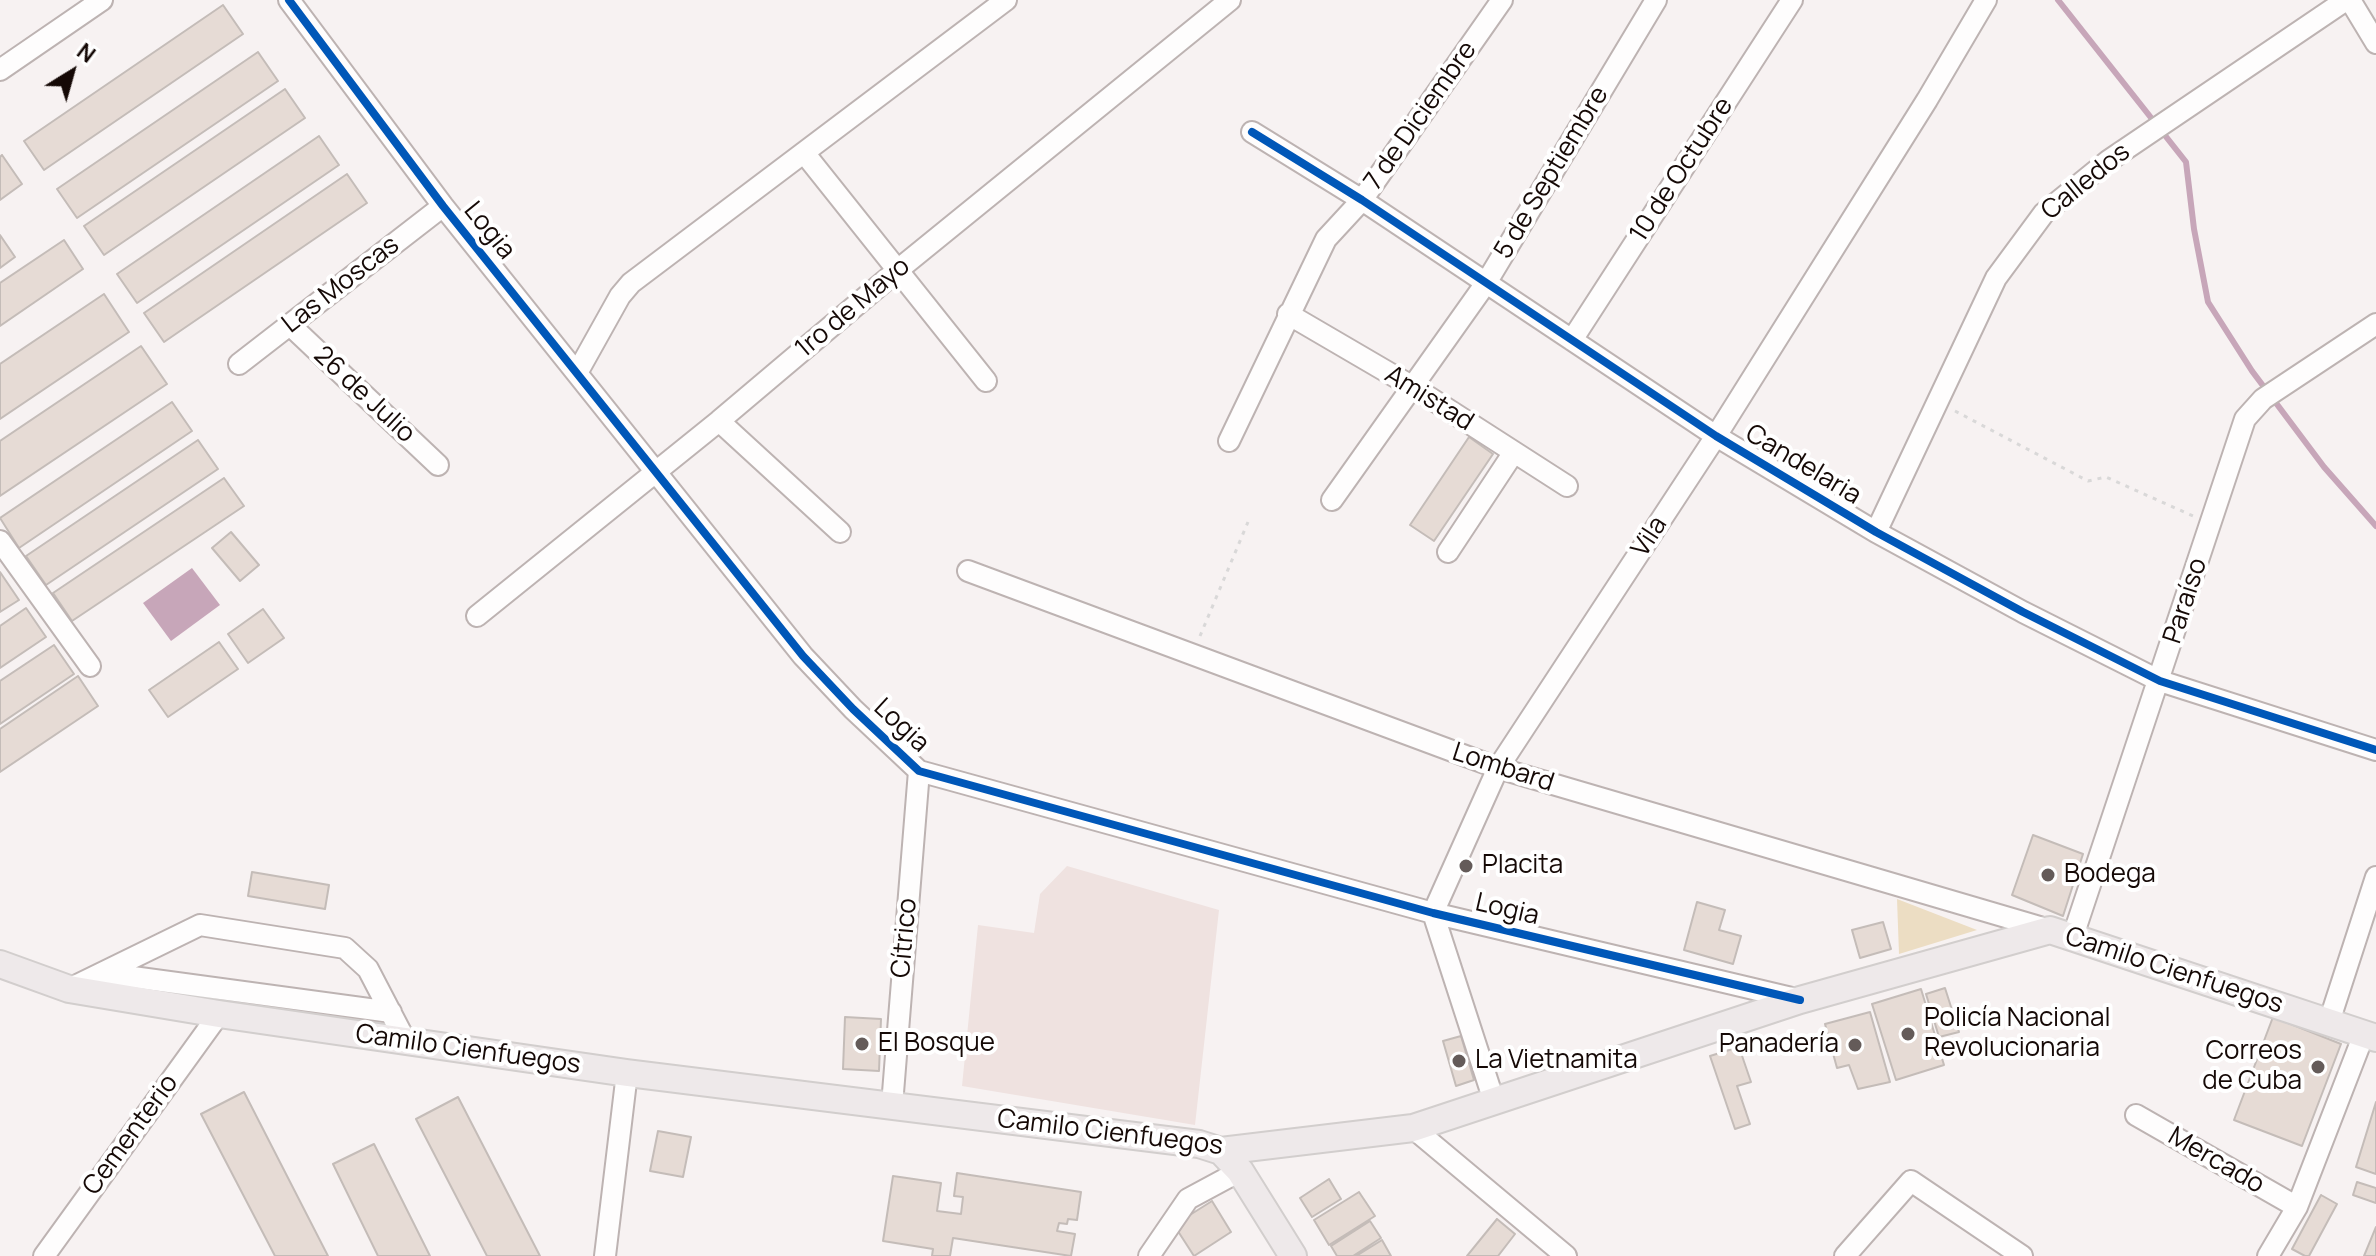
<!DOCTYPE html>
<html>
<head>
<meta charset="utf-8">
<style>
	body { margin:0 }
	#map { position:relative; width:2376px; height:1256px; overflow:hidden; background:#f7f2f2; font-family:Manrope,sans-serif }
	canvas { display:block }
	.north { position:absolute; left:32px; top:32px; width:80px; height:80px; -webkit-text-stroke:6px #fff; paint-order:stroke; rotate:37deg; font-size:22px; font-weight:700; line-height:32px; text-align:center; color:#150906 }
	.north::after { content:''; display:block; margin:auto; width:28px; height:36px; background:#150906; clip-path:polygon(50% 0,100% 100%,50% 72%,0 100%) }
</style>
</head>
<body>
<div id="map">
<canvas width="2376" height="1256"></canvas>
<div class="north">N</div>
</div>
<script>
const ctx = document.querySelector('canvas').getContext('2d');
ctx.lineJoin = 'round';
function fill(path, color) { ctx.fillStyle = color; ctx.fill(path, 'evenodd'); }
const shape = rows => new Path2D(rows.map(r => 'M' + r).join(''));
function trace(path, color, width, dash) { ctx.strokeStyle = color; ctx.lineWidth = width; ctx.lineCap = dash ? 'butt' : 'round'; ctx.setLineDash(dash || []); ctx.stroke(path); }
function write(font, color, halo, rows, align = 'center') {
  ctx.font = font + ' Manrope,sans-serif'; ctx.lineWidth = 8; ctx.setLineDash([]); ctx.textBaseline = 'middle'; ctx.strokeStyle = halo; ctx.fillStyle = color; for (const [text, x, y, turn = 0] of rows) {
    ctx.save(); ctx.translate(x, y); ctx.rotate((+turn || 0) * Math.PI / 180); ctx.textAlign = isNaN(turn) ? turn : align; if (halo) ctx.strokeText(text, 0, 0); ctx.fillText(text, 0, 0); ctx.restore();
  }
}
fill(shape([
	[1067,866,1219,910,1195,1125,962,1086,978,925,1034,933,1040,894]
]), '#efe2e0');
fill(shape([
	[1897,899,1977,930,1899,954]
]), '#ecddc3');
fill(shape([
	[192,568,220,605,171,641,143,603]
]), '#c7a6b9');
trace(shape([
	[2058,0,2186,162,2194,229,2208,302,2252,371,2324,467,2376,526]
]), '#c7a6b9', 6);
const building = shape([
	[223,5,243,34,44,170,24,141,223,5],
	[258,52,278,81,77,218,57,189,258,52],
	[285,89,305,118,104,255,84,226,285,89],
	[319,136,339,165,137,303,117,274,319,136],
	[2,155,22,184,0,200,0,157,2,155],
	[347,174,367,203,164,342,144,313,347,174],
	[0,235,15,257,0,268,0,235],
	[64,240,83,269,0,326,0,283,64,240],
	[104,294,129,332,0,419,0,364,104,294],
	[141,346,167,384,0,496,0,441,141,346],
	[172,402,192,431,19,548,0,518,172,402],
	[1469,437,1493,454,1434,541,1410,525,1469,437],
	[198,440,218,469,46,585,26,556,198,440],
	[224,478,244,506,72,621,53,593,224,478],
	[231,532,259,565,240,581,212,548,231,532],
	[0,572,19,600,0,612,0,572],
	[26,608,46,637,0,668,0,626,26,608],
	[263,609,284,638,248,663,228,634,263,609],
	[219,642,238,669,168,717,149,690,219,642],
	[54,645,74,674,0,724,0,681,54,645],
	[78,676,98,706,0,772,0,729,78,676],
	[2033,835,2083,854,2063,916,2012,895,2033,835],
	[252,872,329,885,325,909,248,896,252,872],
	[1697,902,1725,910,1719,930,1741,936,1733,964,1684,950,1697,902],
	[1883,922,1891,949,1860,958,1852,930,1883,922],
	[1945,988,1959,1032,1939,1037,1926,994,1945,988],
	[1921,989,1944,1065,1896,1080,1872,1004,1921,989],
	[1870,1012,1890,1082,1858,1089,1849,1065,1837,1068,1825,1024,1870,1012],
	[845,1017,881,1019,879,1071,843,1069,845,1017],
	[2273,1017,2341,1044,2302,1146,2234,1120,2273,1017],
	[1461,1036,1474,1080,1456,1086,1443,1041,1461,1036],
	[1739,1047,1751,1082,1737,1086,1750,1124,1735,1129,1710,1056,1739,1047],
	[244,1092,328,1256,275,1256,201,1114,244,1092],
	[458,1097,540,1256,487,1256,416,1119,458,1097],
	[2376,1102,2376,1174,2356,1167,2376,1102],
	[658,1131,691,1137,683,1177,650,1171,658,1131],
	[374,1144,430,1256,378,1256,333,1164,374,1144],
	[957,1173,1081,1192,1077,1220,1068,1219,1067,1224,1059,1223,1057,1231,1075,1234,1071,1256,953,1238,950,1256,932,1256,933,1249,883,1241,893,1176,941,1183,937,1211,961,1214,963,1197,954,1196,957,1173],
	[1329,1179,1341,1199,1312,1217,1300,1198,1329,1179],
	[2357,1182,2376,1188,2376,1203,2353,1195,2357,1182],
	[1359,1192,1375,1216,1329,1245,1314,1220,1359,1192],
	[2321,1195,2337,1204,2309,1256,2305,1256,2292,1249,2321,1195],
	[1212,1201,1231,1232,1194,1256,1174,1225,1212,1201],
	[1497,1219,1515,1234,1498,1256,1467,1256,1497,1219],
	[1370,1221,1381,1238,1353,1256,1337,1256,1331,1246,1370,1221],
	[2376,1227,2376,1256,2364,1256,2376,1227],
	[1382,1240,1391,1256,1356,1256,1382,1240]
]);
fill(building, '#e6dbd5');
trace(building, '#c4bcb8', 2);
const minor = shape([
	[289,0,443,206,803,656,853,709,919,771,1433,913,1800,1000],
	[2350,0,2376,43],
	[0,70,102,0],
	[1252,132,1362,200,1716,436,1876,532,2023,612,2160,681,2376,750],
	[805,154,986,381],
	[1288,314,1413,387,1567,486],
	[290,325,438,465],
	[1572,340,1792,0],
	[239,364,443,206],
	[577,373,620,296,631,283,1006,0],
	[719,421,840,532],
	[1229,441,1326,239,1362,200,1502,0],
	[1332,500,1486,283,1656,0],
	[1876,532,1996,278,2044,213,2108,161,2346,0],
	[0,541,90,666],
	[1448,552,1514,452],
	[968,571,1498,768,2050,930],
	[477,616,719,421,899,269,1230,0],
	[2073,936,2245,419,2263,399,2376,324],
	[103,973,391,1012],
	[69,989,200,925,345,948,368,969,406,1042],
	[2329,1022,2376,877],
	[1494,1101,1433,913,1498,768,1716,436,1927,100,1986,0],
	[892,1105,919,771],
	[2136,1115,2297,1207],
	[1413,1128,1566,1256],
	[44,1256,219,1014],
	[605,1256,627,1073],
	[1149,1256,1188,1199,1240,1171],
	[1845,1256,1911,1181,2022,1256],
	[2268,1256,2297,1207,2364,1034]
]);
const major = shape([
	[0,964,69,989,219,1014,627,1073,1199,1144,1221,1151,1413,1128,1800,1000,2050,930,2376,1038],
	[1221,1151,1240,1171,1293,1256]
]);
trace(minor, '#bdb3b2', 24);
trace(major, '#d2cecd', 30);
trace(shape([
	[1955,411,2088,481,2106,477,2193,516],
	[1200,636,1248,522]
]), '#d9d8d8', 3, [4, 6]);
trace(minor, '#fefdfd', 20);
trace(major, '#eee9ea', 26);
trace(shape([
	[289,0,443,206,803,656,853,709,919,771,1433,913,1800,1000],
	[1252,132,1362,200,1716,436,1876,532,2023,612,2160,681,2376,750]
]), '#0057b8', 8);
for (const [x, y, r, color] of [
	[1466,866,8,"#645b59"],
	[2048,875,8,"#645b59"],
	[1908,1034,8,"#645b59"],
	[862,1044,8,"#645b59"],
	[1855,1045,8,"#645b59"],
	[1459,1061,8,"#645b59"],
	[2318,1067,8,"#645b59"]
]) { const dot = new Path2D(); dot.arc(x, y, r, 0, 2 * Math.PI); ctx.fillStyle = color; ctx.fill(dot); trace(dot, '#fff', 3); }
write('26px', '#150906', '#fff', [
	["7 de Diciembre",1421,116,-55],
	["10 de Octubre",1682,170,-57],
	["5 de Septiembre",1552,173,-59],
	["Calledos",2086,182,-39],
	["Logia",489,231,51],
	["Las Moscas",341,285,-38],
	["1ro de Mayo",853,308,-40],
	["26 de Julio",364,395,43],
	["Amistad",1429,399,32],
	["Candelaria",1803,465,31],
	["Vila",1650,537,-57],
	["Paraíso",2186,601,-72],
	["Logia",901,726,43],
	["Lombard",1503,768,18],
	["Logia",1507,910,13],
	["Cítrico",905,938,-85],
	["Camilo Cienfuegos",2174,971,18],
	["Camilo Cienfuegos",468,1050,8],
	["Camilo Cienfuegos",1110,1133,7],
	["Cementerio",131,1135,-54],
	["Mercado",2216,1161,30]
]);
write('26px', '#150906', '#fff', [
	["Placita",1482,866],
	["Bodega",2064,875],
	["Policía Nacional",1924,1019],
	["Revolucionaria",1924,1049],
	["El Bosque",878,1044],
	["Panadería",1839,1045,"right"],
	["Correos",2302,1052,"right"],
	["de Cuba",2302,1082,"right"],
	["La Vietnamita",1475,1061]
], 'left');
</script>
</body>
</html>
